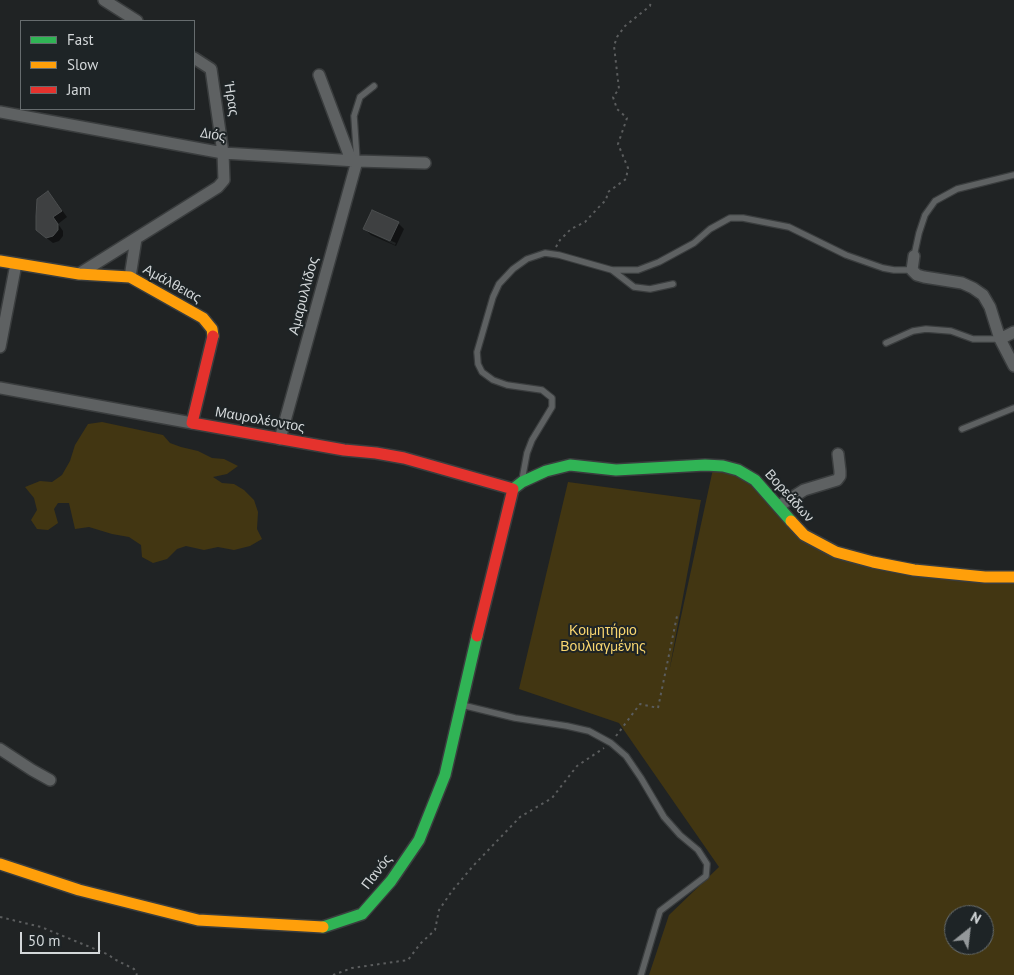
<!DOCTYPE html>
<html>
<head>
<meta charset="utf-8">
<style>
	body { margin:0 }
	#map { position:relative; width:1014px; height:975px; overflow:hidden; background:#202324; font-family:"PT Sans",sans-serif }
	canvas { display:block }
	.legend { position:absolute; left:20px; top:20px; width:175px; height:90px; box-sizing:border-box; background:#1e2426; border:1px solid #666c6e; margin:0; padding:6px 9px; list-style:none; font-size:15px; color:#d3d7d9 }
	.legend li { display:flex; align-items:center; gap:10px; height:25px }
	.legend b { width:25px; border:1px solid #666c6e }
	.north { position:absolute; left:944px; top:905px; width:50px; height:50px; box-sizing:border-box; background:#1e2426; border:1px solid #666c6e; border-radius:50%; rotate:29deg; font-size:14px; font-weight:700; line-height:20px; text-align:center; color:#d3d7d9 }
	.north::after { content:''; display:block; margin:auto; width:18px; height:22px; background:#94989a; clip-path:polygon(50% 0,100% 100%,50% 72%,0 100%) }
	.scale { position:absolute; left:20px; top:932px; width:80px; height:22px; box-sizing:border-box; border:2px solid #d3d7d9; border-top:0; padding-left:6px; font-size:15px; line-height:18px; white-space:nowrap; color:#d3d7d9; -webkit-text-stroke:4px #1e2426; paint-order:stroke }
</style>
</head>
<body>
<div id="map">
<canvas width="1014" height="975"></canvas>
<ul class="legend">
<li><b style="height:6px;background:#30b455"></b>Fast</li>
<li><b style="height:6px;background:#ff9f0a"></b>Slow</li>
<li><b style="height:6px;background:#e5322d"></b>Jam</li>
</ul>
<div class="north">N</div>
<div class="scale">50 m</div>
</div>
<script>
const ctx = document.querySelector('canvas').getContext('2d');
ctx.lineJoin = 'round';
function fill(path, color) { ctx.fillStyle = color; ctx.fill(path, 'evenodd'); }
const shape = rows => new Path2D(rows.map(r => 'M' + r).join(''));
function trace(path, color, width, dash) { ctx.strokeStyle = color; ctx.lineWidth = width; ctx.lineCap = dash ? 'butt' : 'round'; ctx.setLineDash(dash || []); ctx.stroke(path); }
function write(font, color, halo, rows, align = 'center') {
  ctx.font = font + ' "PT Sans",sans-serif'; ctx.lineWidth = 4; ctx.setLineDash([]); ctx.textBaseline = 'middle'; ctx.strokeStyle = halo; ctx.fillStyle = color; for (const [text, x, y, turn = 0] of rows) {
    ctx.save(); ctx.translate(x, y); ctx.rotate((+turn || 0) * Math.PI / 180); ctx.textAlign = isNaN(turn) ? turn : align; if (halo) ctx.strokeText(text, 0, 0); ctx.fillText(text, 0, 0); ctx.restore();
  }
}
fill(shape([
	[102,422,163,435,170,443,181,447,198,451,212,458,224,459,238,466,227,474,213,477,222,483,234,484,244,490,254,500,258,512,257,529,262,539,250,546,234,550,218,547,204,550,186,546,177,549,167,559,153,563,142,557,141,545,129,537,112,534,89,527,75,529,69,503,58,503,54,509,58,523,48,530,37,529,31,520,37,510,34,498,25,487,40,481,52,482,62,475,70,461,75,445,88,424],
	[713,469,749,480,840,558,1014,575,1014,975,649,975,669,915,719,867,619,723,519,689,568,482,701,500,669,672],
	[954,915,984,915,984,945,954,945]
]), '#423612');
fill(shape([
	[54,199,67,217,58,224,63,231,63,236,59,241,53,243,44,236],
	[398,223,404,229,396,246,371,235,365,229],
	[370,231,396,243,395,245,370,233]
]), '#0007');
const building = shape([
	[48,191,62,211,53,217,58,224,58,230,53,236,46,238,36,230,36,216,37,199,48,191],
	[372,210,399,222,390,241,363,229,372,210]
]);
fill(building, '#3e4041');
trace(building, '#4b4e4f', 1);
const lane = shape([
	[357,161,354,116,360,97,374,86],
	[914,256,919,233,925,215,935,201,957,189,1014,175],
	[612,270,634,287,650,289,673,284],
	[886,343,913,331,926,329,951,331,973,339,1000,339],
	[962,429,1014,408],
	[522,480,527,453,532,440,552,407,552,398,542,390,507,385,493,380,482,372,478,364,477,352,493,297,499,284,513,269,527,259,545,253,559,255,612,270,638,270,659,262,694,243,710,229,730,218,743,218,789,227,846,255,883,268,894,270,912,270],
	[462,705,515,718,567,726,589,731,611,743,626,756,641,778,664,817,680,835,698,850,707,864,706,876,660,911,641,975]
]);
const street = shape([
	[104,0,137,21],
	[319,75,351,160],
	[0,112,223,153,357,161,425,163],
	[914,256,912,270,917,275,924,277,962,283,973,288,983,295,990,307,1000,339,1014,366],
	[79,274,218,187,224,180,223,153,211,69,194,58],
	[130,277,136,239],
	[1000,339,1014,332],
	[0,347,16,264],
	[0,388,192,423],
	[280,439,357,161],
	[779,506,804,490,837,480,840,476,840,471,838,454],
	[0,749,32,770,50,780]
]);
const fast = shape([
	[513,489,522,482,546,471,570,465,616,470,705,465,723,466,738,470,755,480,791,521],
	[323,927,362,914,391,881,419,840,445,775,477,636]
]);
const slow = shape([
	[0,261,79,274,130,277,203,318,212,329,213,336],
	[791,521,804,535,836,552,873,562,914,570,985,577,1014,577],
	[0,864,79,890,198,920,323,927]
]);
const jam = shape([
	[213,336,192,423,344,450,376,453,404,458,513,489],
	[477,636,513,489]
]);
trace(lane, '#3a3d3e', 8);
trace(street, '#3a3d3e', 14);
trace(fast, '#3a3d3e', 14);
trace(slow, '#3a3d3e', 14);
trace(jam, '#3a3d3e', 14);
trace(shape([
	[556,247,560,240,571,229,585,222,597,209,606,200,608,192,626,179,628,168,618,144,627,118,617,109,613,97,619,89,614,46,617,37,625,26,650,6,651,0],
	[616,736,640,704,658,708,677,616],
	[0,917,41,927,107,954,116,960,134,969,137,975],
	[333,975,352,968,408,960,420,944,435,930,439,910,452,891,473,866,520,817,552,798,577,766,604,748]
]), '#5b5d5e', 2, [2.5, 4]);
trace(lane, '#5e6162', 5.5);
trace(street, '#5e6162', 11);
trace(fast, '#30b455', 11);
trace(slow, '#ff9f0a', 11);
trace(jam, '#e5322d', 11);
write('14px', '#d3d7d9', '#1e2426', [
	["Ήρας",231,99,81],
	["Διός",213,135,9],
	["Αμάλθειας",172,284,29],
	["Αμαρυλλίδος",304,296,-75],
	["Μαυρολέοντος",260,420,10],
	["Βορεάδων",789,496,48],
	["Πανός",377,872,-52]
]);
write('14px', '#f9d66f', '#1e2426', [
	["Κοιμητήριο",603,631],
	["Βουλιαγμένης",603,647]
]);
</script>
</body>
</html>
